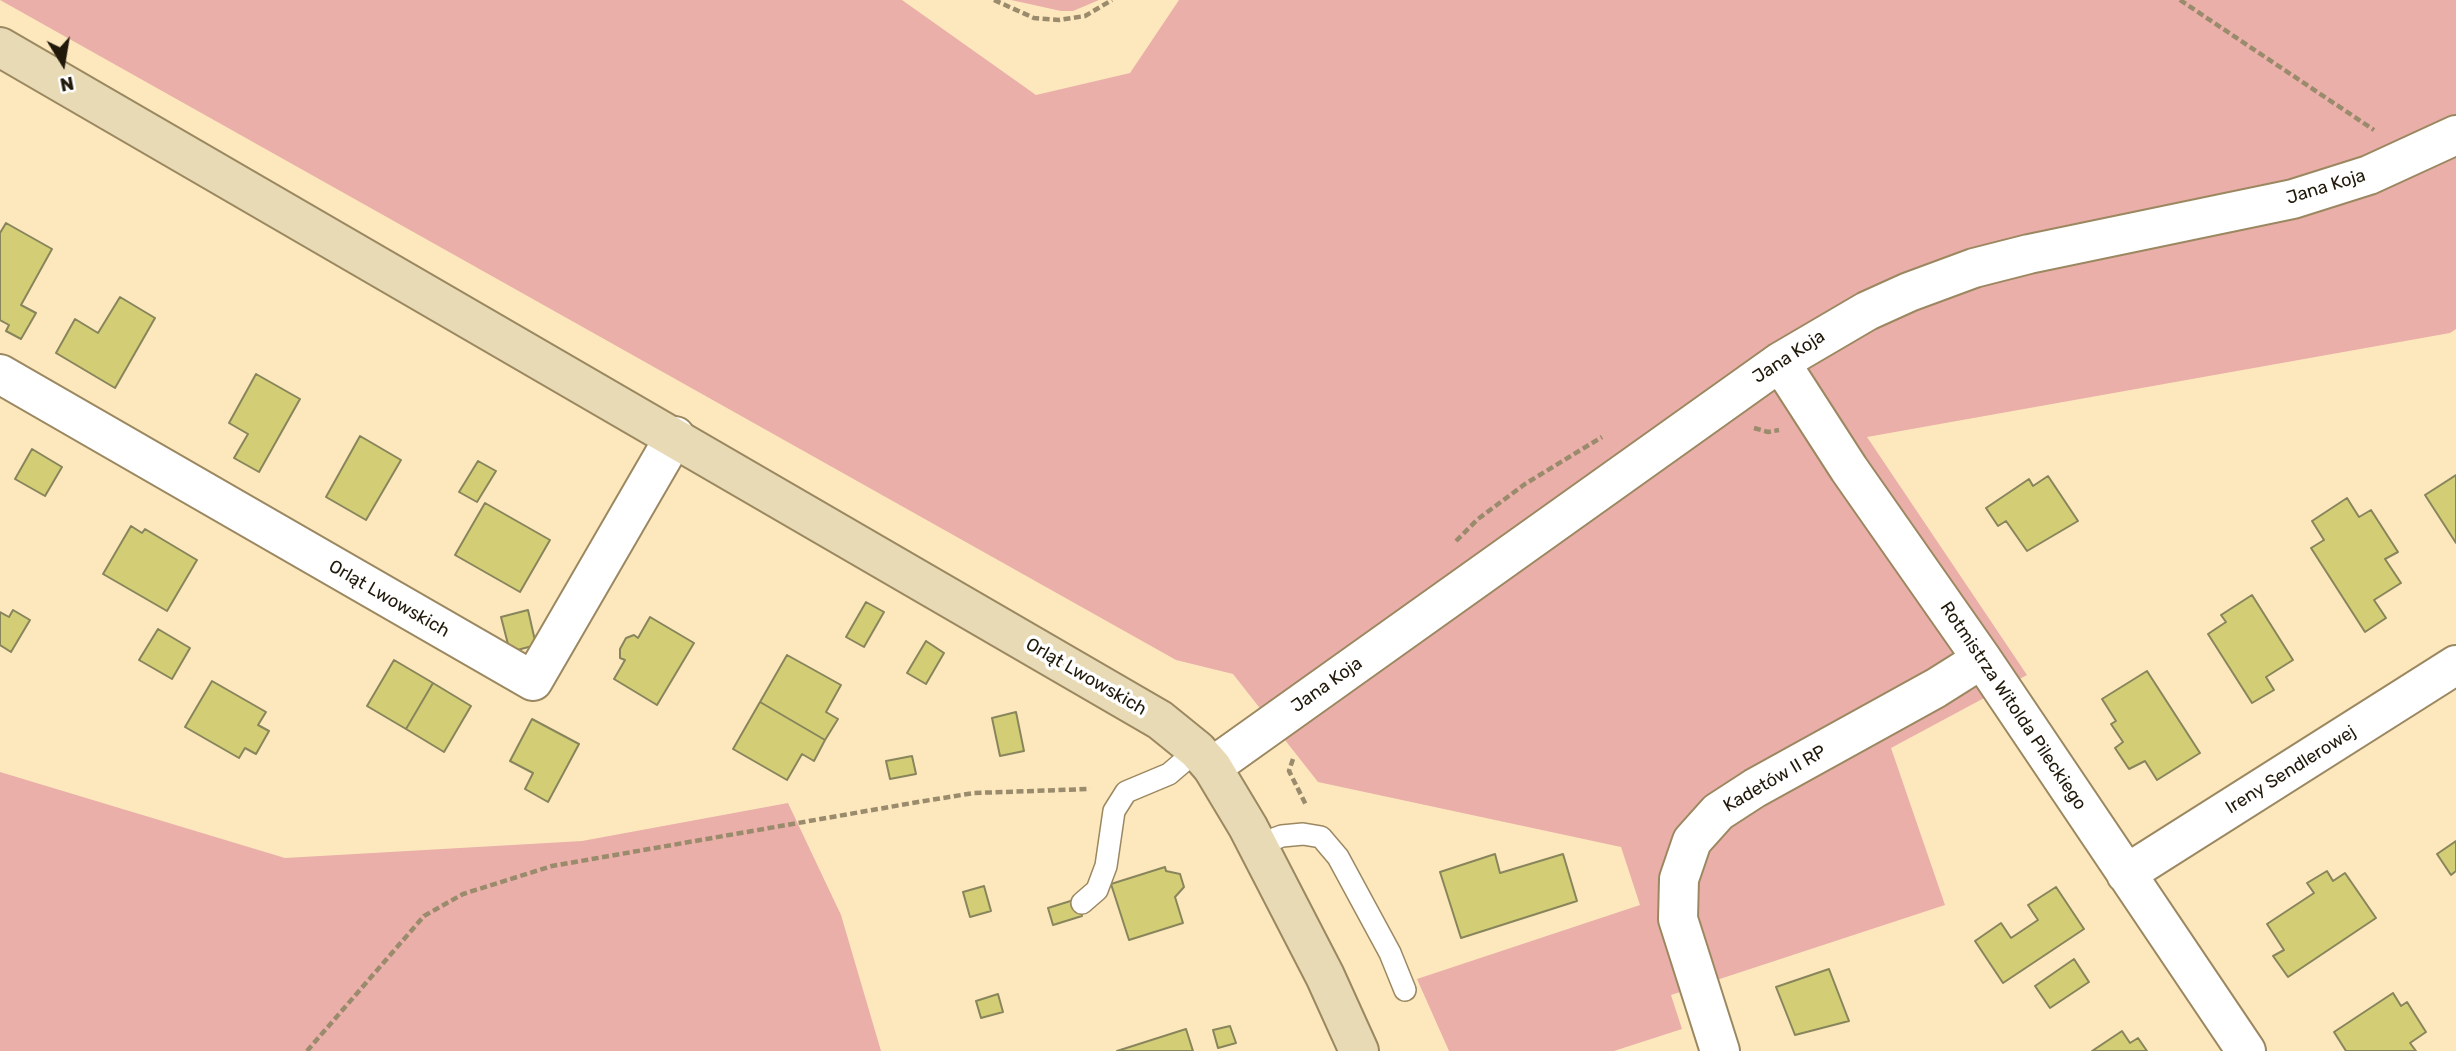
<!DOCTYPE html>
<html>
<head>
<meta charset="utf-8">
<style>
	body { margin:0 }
	#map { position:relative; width:2456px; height:1051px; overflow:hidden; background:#fde8be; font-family:Rubik,sans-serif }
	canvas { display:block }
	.north { position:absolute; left:28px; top:28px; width:70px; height:70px; -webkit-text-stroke:5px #fff; paint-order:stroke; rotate:169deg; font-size:19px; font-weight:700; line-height:28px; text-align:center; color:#21190a }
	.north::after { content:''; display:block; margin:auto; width:24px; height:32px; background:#21190a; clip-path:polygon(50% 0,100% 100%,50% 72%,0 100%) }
</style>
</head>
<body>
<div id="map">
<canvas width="2456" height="1051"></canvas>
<div class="north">N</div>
</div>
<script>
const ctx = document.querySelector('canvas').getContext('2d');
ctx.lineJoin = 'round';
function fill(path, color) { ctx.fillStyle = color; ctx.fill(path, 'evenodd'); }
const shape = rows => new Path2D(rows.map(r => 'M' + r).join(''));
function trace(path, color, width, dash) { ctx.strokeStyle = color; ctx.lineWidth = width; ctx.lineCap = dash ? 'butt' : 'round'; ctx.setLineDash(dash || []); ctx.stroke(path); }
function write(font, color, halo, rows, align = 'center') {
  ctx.font = font + ' Rubik,sans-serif'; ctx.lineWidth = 7; ctx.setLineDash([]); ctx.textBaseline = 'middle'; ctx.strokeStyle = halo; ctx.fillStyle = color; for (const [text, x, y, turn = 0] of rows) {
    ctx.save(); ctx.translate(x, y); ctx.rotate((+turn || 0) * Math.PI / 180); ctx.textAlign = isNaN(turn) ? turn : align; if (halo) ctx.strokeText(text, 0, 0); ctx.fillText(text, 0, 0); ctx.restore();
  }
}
fill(shape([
	[0,0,902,0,1036,95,1130,73,1179,0,2456,0,2456,329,2450,333,1867,437,2027,675,1891,748,1945,905,1671,995,1682,1029,1614,1051,1449,1051,1417,979,1640,905,1621,847,1318,782,1233,674,1176,660],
	[1011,0,1099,0,1073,11,1061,11],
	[0,772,285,858,582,841,788,803,841,915,881,1051,0,1051]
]), '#eaafa9');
const building = shape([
	[6,223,52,249,21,305,36,313,21,339,6,331,9,325,0,320,0,233,6,223],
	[120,297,155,318,115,388,56,353,75,319,98,333,120,297],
	[256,374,300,399,259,472,234,458,248,434,229,423,256,374],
	[360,436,401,460,366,520,326,497,360,436],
	[32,449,62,467,45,496,15,479,32,449],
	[478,461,496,471,477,502,459,492,478,461],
	[2456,475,2456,543,2425,495,2456,475],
	[2048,476,2078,521,2027,551,2006,521,1998,526,1986,508,2029,479,2033,486,2048,476],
	[2347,498,2359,517,2371,510,2398,552,2385,559,2401,583,2374,600,2386,618,2365,632,2311,548,2324,540,2312,521,2347,498],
	[485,503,550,540,520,592,455,555,485,503],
	[131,526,142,533,145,529,197,560,167,611,103,574,131,526],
	[2252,595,2293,660,2266,677,2274,690,2252,703,2208,634,2226,622,2221,615,2252,595],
	[866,602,884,612,864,647,846,637,866,602],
	[13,610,30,620,11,652,0,645,0,612,9,617,13,610],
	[528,610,536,645,510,652,501,617,528,610],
	[650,617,694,643,657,705,614,679,625,660,620,658,620,649,626,638,634,635,638,638,650,617],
	[158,629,190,648,172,679,139,660,158,629],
	[926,641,944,653,926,684,907,673,926,641],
	[787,655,841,685,826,712,838,719,825,740,760,702,787,655],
	[394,660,433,683,406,729,367,706,394,660],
	[2147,671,2200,753,2157,780,2145,761,2129,769,2115,748,2123,742,2111,724,2116,721,2102,699,2147,671],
	[212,681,266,712,258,725,269,731,256,754,245,748,239,758,185,727,212,681],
	[433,683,471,706,444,752,406,729,433,683],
	[760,702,825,740,814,761,802,754,787,780,733,749,760,702],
	[1016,712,1024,751,1000,756,992,718,1016,712],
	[532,719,579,744,548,802,525,789,533,773,510,761,532,719],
	[912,756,916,774,890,779,886,761,912,756],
	[2456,841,2456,871,2451,875,2437,854,2456,841],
	[1495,854,1500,873,1563,854,1577,901,1461,938,1440,872,1495,854],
	[1165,867,1166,871,1180,874,1184,887,1175,897,1183,923,1129,940,1111,884,1165,867],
	[2327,871,2333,881,2345,873,2376,918,2288,977,2273,956,2284,950,2267,924,2314,893,2307,883,2327,871],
	[984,886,991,911,970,917,963,892,984,886],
	[2056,887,2084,929,2003,983,1975,941,2001,923,2011,938,2038,920,2028,905,2056,887],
	[1077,899,1082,916,1053,925,1048,908,1077,899],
	[2074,959,2089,982,2050,1008,2035,986,2074,959],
	[1829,969,1849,1021,1795,1035,1776,987,1829,969],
	[2393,993,2401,1006,2407,1002,2426,1032,2410,1043,2416,1051,2346,1051,2334,1032,2393,993],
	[998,994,1003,1012,981,1018,976,1001,998,994],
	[1230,1026,1236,1043,1218,1048,1213,1030,1230,1026],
	[1186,1029,1193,1051,1117,1051,1186,1029],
	[2122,1031,2130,1043,2138,1038,2147,1051,2092,1051,2122,1031]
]);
fill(building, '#d3ce75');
trace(building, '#88855c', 2);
const lane = shape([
	[1257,845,1282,836,1303,834,1321,837,1338,857,1390,953,1405,990],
	[1082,903,1097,890,1106,866,1114,811,1126,792,1169,774,1197,750]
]);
const street = shape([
	[1780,362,1849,469,1982,659,2246,1051],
	[0,374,533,681,675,436],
	[1212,767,1780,362,1867,311,1909,292,1974,268,2029,254,2293,199,2369,175,2456,135],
	[2126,874,2456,665],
	[1720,1051,1678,919,1679,879,1692,841,1718,812,1755,788,1936,688,1982,659]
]);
const secondary = shape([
	[0,47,1160,720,1197,750,1212,767,1248,827,1325,976,1359,1051]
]);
trace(lane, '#9b8861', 24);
trace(street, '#9b8861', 42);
trace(secondary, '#9b8861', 42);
trace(shape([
	[994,0,1034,18,1059,20,1085,16,1112,0],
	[2180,0,2374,130],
	[1754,428,1768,432,1779,430],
	[1456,541,1478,519,1525,484,1602,437],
	[1293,759,1289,771,1306,805],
	[307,1051,424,916,463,894,552,866,918,802,974,793,1090,789]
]), '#9a8b6d', 4.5, [7, 3.5]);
trace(lane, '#fff', 21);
trace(street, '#fff', 38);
trace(secondary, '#e7dab5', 38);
write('18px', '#21190a', '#fff', [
	["Jana Koja",2326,187,-17],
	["Jana Koja",1789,357,-33],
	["Orląt Lwowskich",389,599,30],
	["Orląt Lwowskich",1086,677,30],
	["Jana Koja",1327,685,-35],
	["Rotmistrza Witolda Pileckiego",2013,706,56],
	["Ireny Sendlerowej",2291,770,-32],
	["Kadetów II RP",1775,779,-30]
]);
</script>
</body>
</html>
